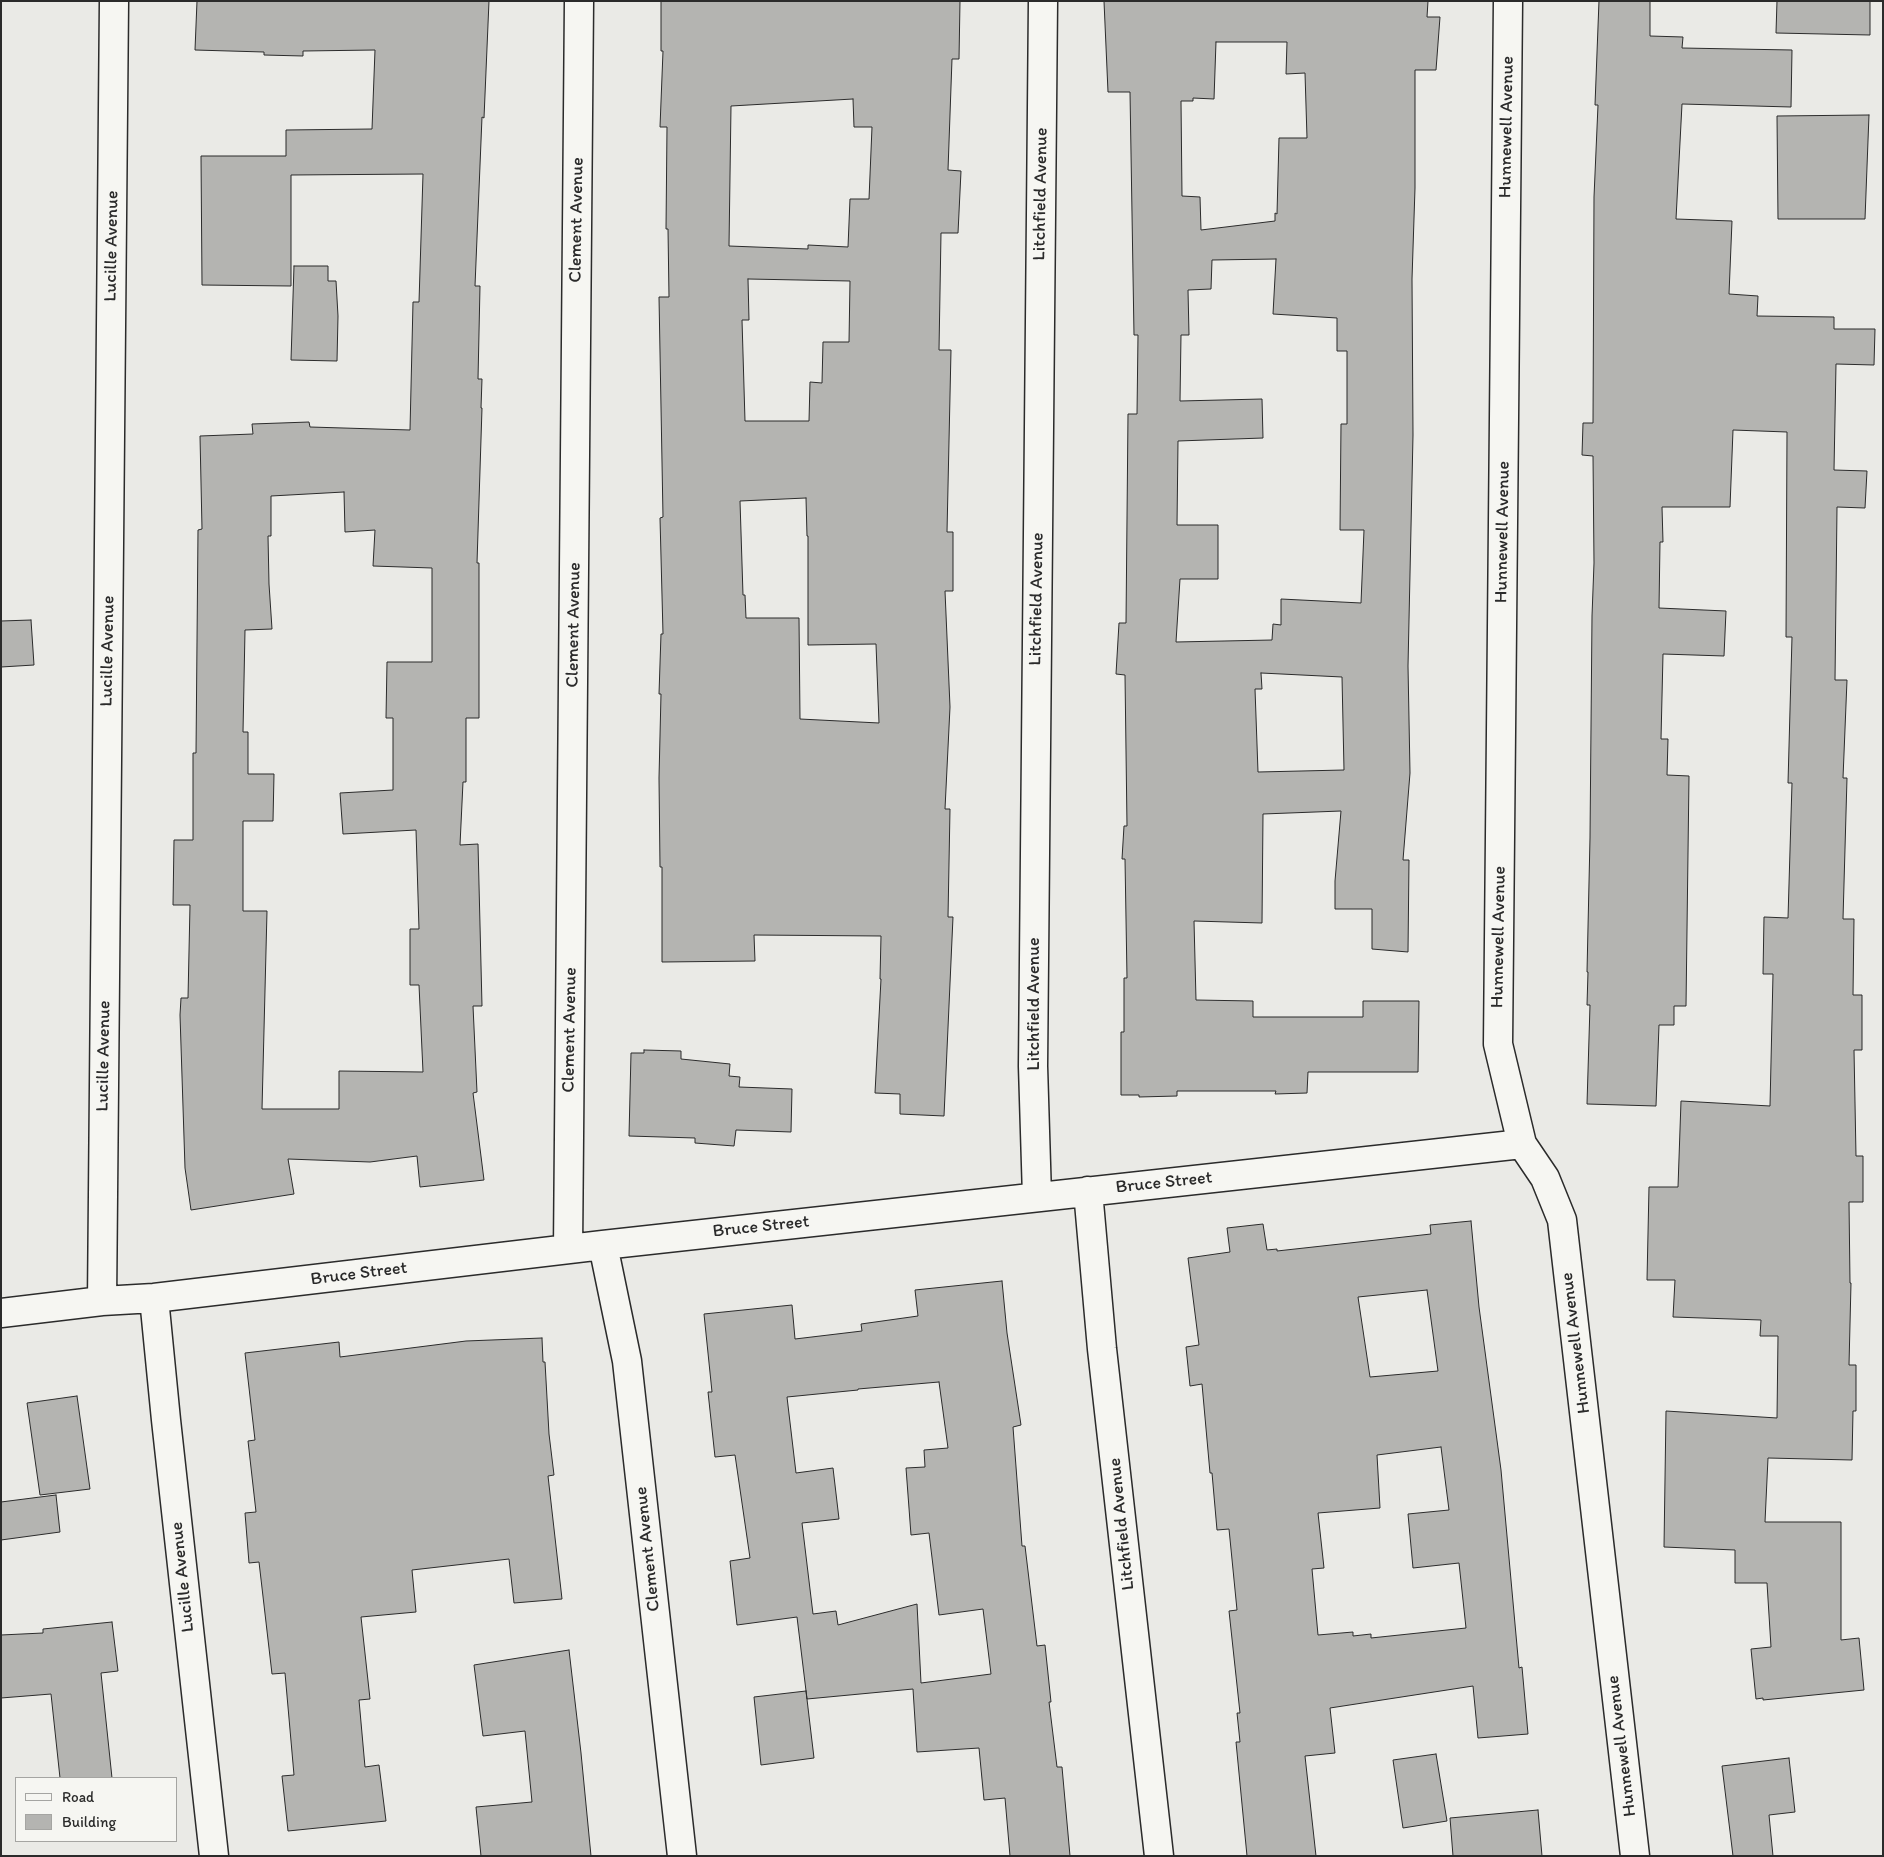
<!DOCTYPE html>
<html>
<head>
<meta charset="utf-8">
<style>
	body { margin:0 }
	#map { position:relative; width:1884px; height:1857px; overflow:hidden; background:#eaeae6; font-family:Itim,sans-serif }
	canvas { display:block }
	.frame { position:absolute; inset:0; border:2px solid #2b2b2b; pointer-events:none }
	.legend { position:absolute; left:15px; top:1777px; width:162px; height:65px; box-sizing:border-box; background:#f6f6f2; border:1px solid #a5a5a2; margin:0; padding:6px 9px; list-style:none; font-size:15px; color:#2b2b2b }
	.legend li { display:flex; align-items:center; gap:10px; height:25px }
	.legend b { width:25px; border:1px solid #a5a5a2 }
</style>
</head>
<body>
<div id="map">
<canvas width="1884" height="1857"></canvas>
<div class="frame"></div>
<ul class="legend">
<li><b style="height:6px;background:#f6f6f2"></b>Road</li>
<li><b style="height:14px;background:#b4b4b1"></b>Building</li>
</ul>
</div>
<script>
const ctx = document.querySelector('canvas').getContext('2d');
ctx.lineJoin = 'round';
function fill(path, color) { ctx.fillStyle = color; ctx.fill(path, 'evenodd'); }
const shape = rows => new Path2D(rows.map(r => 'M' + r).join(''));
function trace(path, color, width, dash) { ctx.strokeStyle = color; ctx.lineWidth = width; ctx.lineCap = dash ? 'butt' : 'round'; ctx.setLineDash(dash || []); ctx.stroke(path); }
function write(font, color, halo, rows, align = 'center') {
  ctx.font = font + ' Itim,sans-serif'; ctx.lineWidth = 4.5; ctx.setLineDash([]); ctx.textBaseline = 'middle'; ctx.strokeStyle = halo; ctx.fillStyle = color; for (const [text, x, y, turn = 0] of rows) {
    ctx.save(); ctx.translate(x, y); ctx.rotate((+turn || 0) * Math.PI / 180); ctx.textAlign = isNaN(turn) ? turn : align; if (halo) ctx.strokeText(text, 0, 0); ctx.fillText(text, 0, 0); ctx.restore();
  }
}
const building = shape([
	[197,1,489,1,484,118,482,117,475,286,480,286,478,379,482,379,481,408,482,408,477,563,479,563,479,718,466,718,466,782,463,782,460,845,478,844,482,1006,473,1006,477,1092,473,1093,484,1180,420,1187,417,1156,370,1162,288,1159,294,1194,191,1210,185,1168,180,1015,181,998,188,998,190,905,173,905,174,840,193,840,193,753,196,753,198,530,202,529,200,436,253,434,252,424,309,422,310,427,410,430,413,302,419,302,423,174,291,175,291,286,202,285,201,156,286,156,286,130,372,129,375,50,303,51,303,56,264,55,264,52,195,50,197,1],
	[344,492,345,532,375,530,373,566,432,568,432,662,387,662,386,718,393,718,393,790,340,793,343,834,416,830,419,929,410,929,410,985,419,985,423,1072,339,1071,339,1109,262,1109,267,911,243,911,243,821,273,821,274,774,248,774,248,732,243,732,245,630,272,629,269,584,268,536,271,536,271,496,344,492],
	[661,1,960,1,959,59,952,59,948,170,961,171,958,233,941,233,939,350,951,350,947,532,953,532,953,591,945,591,950,707,945,809,950,809,948,917,953,917,944,1116,900,1114,900,1094,875,1093,881,979,880,979,881,936,754,935,755,961,662,962,662,867,660,867,659,778,661,694,659,694,661,634,663,634,660,518,663,517,659,297,669,297,668,229,666,229,667,127,660,127,663,51,661,51,661,1],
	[853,99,854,127,872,127,869,199,850,199,848,247,808,245,808,249,729,246,731,106,853,99],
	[748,279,850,281,849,342,823,342,822,383,810,382,809,421,745,421,742,320,749,320,748,279],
	[806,498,807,536,808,536,808,645,876,644,879,723,800,719,799,618,746,618,745,595,743,595,740,501,806,498],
	[1104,1,1428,1,1427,17,1440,17,1436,70,1415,70,1415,188,1412,279,1413,435,1408,666,1410,773,1403,860,1409,860,1408,952,1372,949,1372,909,1335,909,1335,881,1341,811,1263,814,1262,923,1194,921,1196,1000,1253,1001,1253,1017,1363,1017,1363,1001,1419,1001,1418,1072,1308,1072,1307,1093,1275,1094,1276,1091,1177,1091,1177,1096,1139,1097,1139,1095,1121,1095,1121,1032,1124,1032,1124,978,1127,978,1125,859,1122,859,1124,826,1127,826,1125,675,1116,674,1119,623,1126,623,1128,414,1137,414,1138,335,1134,335,1130,92,1108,92,1104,1],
	[1216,42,1287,42,1286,74,1305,73,1307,138,1279,138,1277,214,1275,213,1275,221,1201,230,1200,197,1182,196,1181,101,1193,101,1193,98,1214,99,1216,42],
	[1276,259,1273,314,1337,318,1337,351,1347,351,1347,424,1341,424,1340,530,1364,530,1361,603,1281,599,1281,625,1273,624,1272,640,1176,642,1180,579,1218,579,1218,525,1177,525,1178,441,1263,438,1262,399,1180,401,1181,335,1189,335,1188,290,1211,289,1212,260,1276,259],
	[1261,673,1342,677,1344,770,1258,772,1255,689,1262,689,1261,673],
	[1599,1,1650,1,1650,36,1683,37,1682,48,1792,50,1791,107,1682,104,1676,219,1732,221,1729,294,1758,296,1757,316,1834,317,1834,329,1875,329,1874,365,1836,364,1834,470,1867,471,1865,508,1837,507,1835,680,1847,680,1843,778,1847,778,1843,919,1854,919,1853,995,1862,995,1862,1050,1854,1050,1856,1156,1863,1156,1863,1202,1849,1202,1850,1283,1851,1283,1849,1365,1856,1365,1856,1411,1853,1411,1852,1460,1768,1458,1765,1522,1841,1522,1841,1640,1859,1638,1864,1690,1763,1700,1763,1698,1756,1699,1751,1649,1771,1647,1767,1583,1735,1583,1735,1550,1664,1547,1666,1411,1777,1418,1778,1336,1760,1336,1761,1320,1673,1317,1675,1280,1647,1280,1649,1187,1678,1187,1681,1101,1770,1106,1773,974,1763,974,1764,917,1788,918,1792,783,1788,783,1792,637,1786,637,1787,432,1733,430,1730,507,1662,507,1663,542,1660,542,1659,608,1726,611,1724,656,1663,654,1661,739,1668,739,1667,775,1689,776,1686,1006,1674,1006,1674,1025,1659,1025,1656,1106,1587,1104,1590,1005,1587,1005,1588,972,1587,972,1590,838,1592,616,1594,563,1593,456,1582,455,1583,423,1593,423,1594,197,1598,105,1595,105,1599,1],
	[1777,1,1870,1,1870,35,1776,33,1777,1],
	[1869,115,1865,219,1778,219,1777,116,1869,115],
	[294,266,328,266,328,281,336,281,338,316,337,361,291,360,294,266],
	[31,620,34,665,1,667,1,621,31,620],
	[644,1050,681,1051,681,1059,730,1064,729,1076,740,1077,739,1087,792,1089,791,1132,736,1130,734,1146,695,1143,695,1138,629,1136,631,1053,644,1053,644,1050],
	[1471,1221,1479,1307,1501,1470,1519,1668,1522,1667,1528,1734,1478,1738,1473,1686,1330,1708,1335,1753,1305,1756,1316,1856,1247,1856,1236,1742,1240,1742,1237,1713,1240,1713,1229,1611,1237,1610,1229,1529,1217,1530,1212,1473,1210,1473,1202,1384,1190,1386,1186,1347,1199,1345,1188,1258,1230,1252,1227,1228,1263,1224,1267,1250,1277,1249,1277,1251,1431,1234,1430,1225,1471,1221],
	[1427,1290,1438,1371,1370,1377,1358,1297,1427,1290],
	[1441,1447,1449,1510,1408,1514,1413,1568,1459,1563,1466,1628,1371,1638,1371,1634,1353,1636,1353,1632,1318,1635,1312,1569,1324,1568,1318,1513,1380,1508,1377,1455,1441,1447],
	[1002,1281,1007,1333,1021,1425,1013,1427,1022,1546,1025,1546,1037,1646,1045,1645,1051,1702,1049,1702,1057,1767,1062,1767,1070,1856,1010,1856,1005,1798,984,1800,979,1748,917,1752,913,1689,807,1699,797,1617,737,1625,730,1561,750,1558,735,1455,715,1457,708,1392,712,1392,704,1314,792,1305,795,1339,862,1331,861,1324,918,1316,915,1290,1002,1281],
	[939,1382,948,1448,924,1450,925,1467,906,1468,911,1535,929,1533,939,1615,983,1609,991,1674,921,1683,917,1604,838,1625,836,1611,813,1614,802,1523,839,1519,833,1468,796,1473,787,1397,858,1390,858,1389,939,1382],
	[542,1338,543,1362,545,1362,549,1434,554,1475,548,1476,562,1599,514,1603,509,1559,412,1570,416,1612,361,1617,370,1699,359,1700,365,1767,379,1765,386,1821,288,1831,282,1776,294,1775,285,1673,272,1674,259,1562,249,1563,245,1513,256,1512,248,1441,255,1440,245,1353,339,1342,340,1357,466,1341,542,1338],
	[77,1396,90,1489,40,1495,27,1403,77,1396],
	[56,1495,60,1532,1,1540,1,1502,56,1495],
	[112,1622,118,1671,101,1673,112,1778,60,1778,51,1694,1,1698,1,1635,43,1633,43,1629,112,1622],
	[569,1650,581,1753,591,1856,481,1856,476,1807,532,1802,525,1731,483,1736,474,1665,569,1650],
	[806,1691,814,1758,761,1765,754,1697,806,1691],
	[1436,1754,1447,1821,1403,1828,1393,1760,1436,1754],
	[1789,1758,1795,1812,1769,1815,1773,1856,1733,1856,1722,1766,1789,1758],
	[1538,1810,1542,1856,1453,1856,1450,1818,1538,1810]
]);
fill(building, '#b4b4b1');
trace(building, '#2b2b2b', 1);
const minor = shape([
	[1508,1,1498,1044,1522,1144,1545,1178,1562,1220,1635,1856],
	[1088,1191,1102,1349,1159,1856],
	[1037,1197,1033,1066,1043,1],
	[603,1245,627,1361,682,1856],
	[568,1249,579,1],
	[154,1298,166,1420,214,1856],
	[102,1301,114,1],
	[1,1313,102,1301,154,1298,603,1245,1522,1144]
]);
trace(minor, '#2b2b2b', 31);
trace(minor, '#f6f6f2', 28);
write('18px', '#2b2b2b', '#f6f6f2', [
	["Hunnewell Avenue",1507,127,-89],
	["Litchfield Avenue",1041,194,-89],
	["Clement Avenue",577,220,-89],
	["Lucille Avenue",112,246,-89],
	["Hunnewell Avenue",1503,532,-89],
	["Litchfield Avenue",1037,599,-89],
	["Clement Avenue",574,625,-89],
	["Lucille Avenue",108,651,-89],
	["Hunnewell Avenue",1499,937,-89],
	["Litchfield Avenue",1034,1004,-90],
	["Clement Avenue",570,1030,-89],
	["Lucille Avenue",104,1056,-89],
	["Bruce Street",1164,1183,-6],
	["Bruce Street",761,1227,-6],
	["Bruce Street",359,1274,-7],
	["Hunnewell Avenue",1576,1343,-97],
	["Litchfield Avenue",1122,1524,-96],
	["Clement Avenue",648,1549,-96],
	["Lucille Avenue",183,1577,-96],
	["Hunnewell Avenue",1622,1746,-97]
]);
</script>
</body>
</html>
